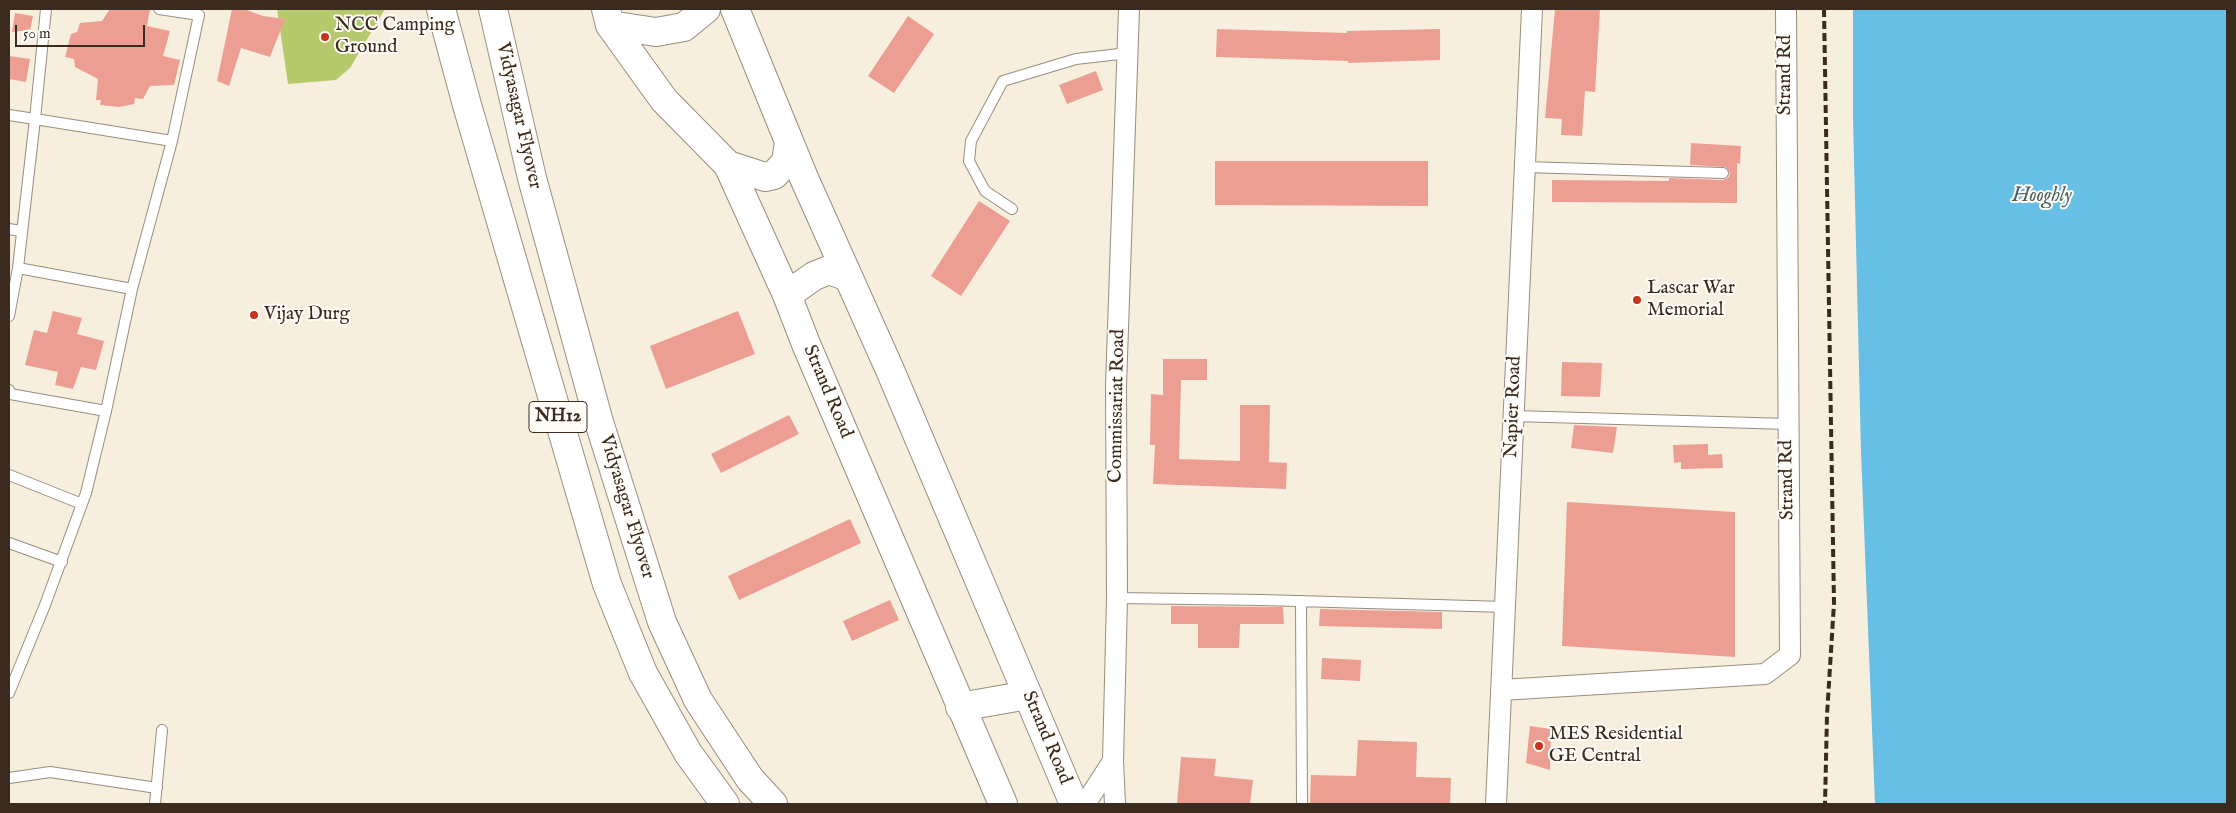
<!DOCTYPE html>
<html>
<head>
<meta charset="utf-8">
<style>
	body { margin:0 }
	#map { position:relative; width:2236px; height:813px; overflow:hidden; background:#f7efde; font-family:"IM FELL English",serif }
	canvas { display:block }
	.frame { position:absolute; inset:0; border:10px solid #3b2a1e; pointer-events:none }
	.scale { position:absolute; left:15px; top:25px; width:130px; height:22px; box-sizing:border-box; border:2px solid #3b2a1e; border-top:0; padding-left:6px; font-size:15px; line-height:18px; white-space:nowrap; color:#3b2a1e; -webkit-text-stroke:4px #fdfcf7; paint-order:stroke }
</style>
</head>
<body>
<div id="map">
<canvas width="2236" height="813"></canvas>
<div class="frame"></div>
<div class="scale">50 m</div>
</div>
<script>
const ctx = document.querySelector('canvas').getContext('2d');
ctx.lineJoin = 'round';
function fill(path, color) { ctx.fillStyle = color; ctx.fill(path, 'evenodd'); }
const shape = rows => new Path2D(rows.map(r => 'M' + r).join(''));
function trace(path, color, width, dash) { ctx.strokeStyle = color; ctx.lineWidth = width; ctx.lineCap = dash ? 'butt' : 'round'; ctx.setLineDash(dash || []); ctx.stroke(path); }
function write(font, color, halo, rows, align = 'center') {
  ctx.font = font + ' "IM FELL English",serif'; ctx.lineWidth = 4; ctx.setLineDash([]); ctx.textBaseline = 'middle'; ctx.strokeStyle = halo; ctx.fillStyle = color; for (const [text, x, y, turn = 0] of rows) {
    ctx.save(); ctx.translate(x, y); ctx.rotate((+turn || 0) * Math.PI / 180); ctx.textAlign = isNaN(turn) ? turn : align; if (halo) ctx.strokeText(text, 0, 0); ctx.fillText(text, 0, 0); ctx.restore();
  }
}
fill(shape([
	[277,9,385,9,350,68,336,80,288,84]
]), '#b6ca6d');
fill(shape([
	[1853,9,2227,9,2227,804,1875,804,1861,452,1853,118]
]), '#67bfe5');
fill(shape([
	[110,9,150,9,147,26,170,31,163,56,180,60,174,85,150,86,143,99,135,98,134,104,119,107,100,105,101,100,96,100,98,79,75,67,74,59,65,57,71,34,77,32,80,23,102,21],
	[232,9,244,9,263,16,285,19,270,57,241,48,229,86,217,81],
	[1555,9,1600,9,1595,92,1585,91,1582,136,1561,135,1562,119,1545,118],
	[15,13,33,16,30,30,12,32],
	[908,16,934,34,894,93,868,76],
	[1217,29,1347,33,1347,31,1440,29,1440,60,1348,63,1348,61,1216,57],
	[9,56,30,59,26,82,9,79],
	[1096,71,1103,90,1067,104,1059,85],
	[1691,143,1741,146,1740,164,1737,163,1737,203,1552,202,1552,180,1669,181,1669,178,1723,180,1729,177,1730,173,1726,167,1690,165],
	[1215,161,1428,161,1428,206,1215,205],
	[979,201,1010,221,961,296,931,276],
	[53,311,82,318,77,334,104,341,96,370,81,367,73,389,55,385,58,372,25,365,34,330,47,333],
	[738,311,755,354,666,389,650,346],
	[1163,359,1207,359,1207,380,1181,380,1179,459,1240,461,1240,405,1270,405,1269,462,1287,463,1286,489,1153,484,1155,445,1150,445,1151,394,1163,395],
	[1562,362,1602,363,1600,397,1561,396],
	[789,415,799,434,721,473,711,454],
	[1574,425,1617,427,1613,453,1571,448],
	[1708,444,1708,455,1722,454,1723,468,1681,469,1681,462,1674,463,1673,445],
	[1567,502,1735,512,1735,657,1562,646],
	[850,519,861,543,739,600,728,576],
	[890,600,899,620,852,641,843,621],
	[1171,606,1283,607,1284,624,1240,624,1239,648,1198,648,1198,624,1171,624],
	[1320,609,1442,612,1442,629,1319,626],
	[1322,658,1361,660,1360,681,1321,679],
	[1530,726,1551,729,1550,770,1526,763],
	[1358,740,1417,742,1416,777,1451,778,1450,804,1310,804,1311,775,1356,776],
	[1181,757,1216,759,1214,776,1253,780,1250,804,1177,804]
]), '#ed9e92');
const lane = shape([
	[9,115,35,119,46,9],
	[1525,167,1723,173],
	[1012,209,985,191,969,161,971,141,1003,81,1076,59,1128,53],
	[9,229,21,231],
	[132,289,18,268,35,119,172,141],
	[9,316,18,268],
	[9,390,10,394,106,411],
	[1514,416,1788,424],
	[9,475,82,504],
	[9,543,62,562],
	[1117,598,1262,600,1506,607],
	[1301,601,1302,804],
	[9,693,45,605,86,493,106,411,132,289,172,141,199,15,159,9],
	[9,778,50,772,157,788],
	[155,804,162,730]
]);
const street = shape([
	[1501,690,1765,674,1790,655,1786,9],
	[1085,804,1113,761],
	[1115,804,1113,761,1117,598,1116,386,1129,9],
	[1496,804,1532,9]
]);
const secondary = shape([
	[606,9,610,25,664,100,728,165,787,295,806,344,1003,804],
	[735,9,804,178,890,370,1074,804],
	[610,25,656,32,684,27,706,9],
	[728,165,765,177,774,175,786,162,789,142],
	[787,295,814,276,829,270,848,277],
	[960,707,1028,695]
]);
const highway = shape([
	[441,9,467,105,607,584,643,673,688,753,725,804],
	[493,9,532,178,599,422,662,622,698,700,750,779,773,804]
]);
trace(lane, '#998c7e', 12);
trace(street, '#998c7e', 22);
trace(secondary, '#998c7e', 30);
trace(highway, '#998c7e', 30);
trace(lane, '#fff', 10);
trace(street, '#fff', 20);
trace(secondary, '#fff', 28);
trace(highway, '#fff', 28);
trace(shape([
	[1824,9,1834,603,1827,715,1825,804]
]), '#3b2a1e', 4, [8, 4]);
for (const [x, y, r, color] of [
	[325,37,5,"#c8321e"],
	[1637,300,5,"#c8321e"],
	[254,315,5,"#c8321e"],
	[1539,746,5,"#c8321e"]
]) { const dot = new Path2D(); dot.arc(x, y, r, 0, 2 * Math.PI); ctx.fillStyle = color; ctx.fill(dot); trace(dot, '#fdfcf7', 2); }
for (const [x, y, w] of [
	[558,417,58]
]) { const box = new Path2D(); box.roundRect(x - w / 2, y - 15.5, w, 31, 4); ctx.fillStyle = '#fdfcf7'; ctx.fill(box); trace(box, '#3b2a1e', 1); }
write('bold 18px', '#3b2a1e', null, [
	["NH12",558,417]
]);
write('19px', '#3b2a1e', '#fdfcf7', [
	["NCC Camping",335,26],
	["Ground",335,48],
	["Lascar War",1647,289],
	["Memorial",1647,311],
	["Vijay Durg",264,315],
	["MES Residential",1549,735],
	["GE Central",1549,757]
], 'left');
write('19px', '#3b2a1e', '#fdfcf7', [
	["Strand Rd",1786,75,-90],
	["Vidyasagar Flyover",518,116,77],
	["Strand Road",827,392,67],
	["Commissariat Road",1118,406,-89],
	["Napier Road",1514,407,-88],
	["Strand Rd",1788,480,-91],
	["Vidyasagar Flyover",626,507,73],
	["Strand Road",1046,738,67]
]);
write('italic 20px', '#4a5e64', '#fdfcf7', [
	["Hooghly",2042,197]
]);
</script>
</body>
</html>
